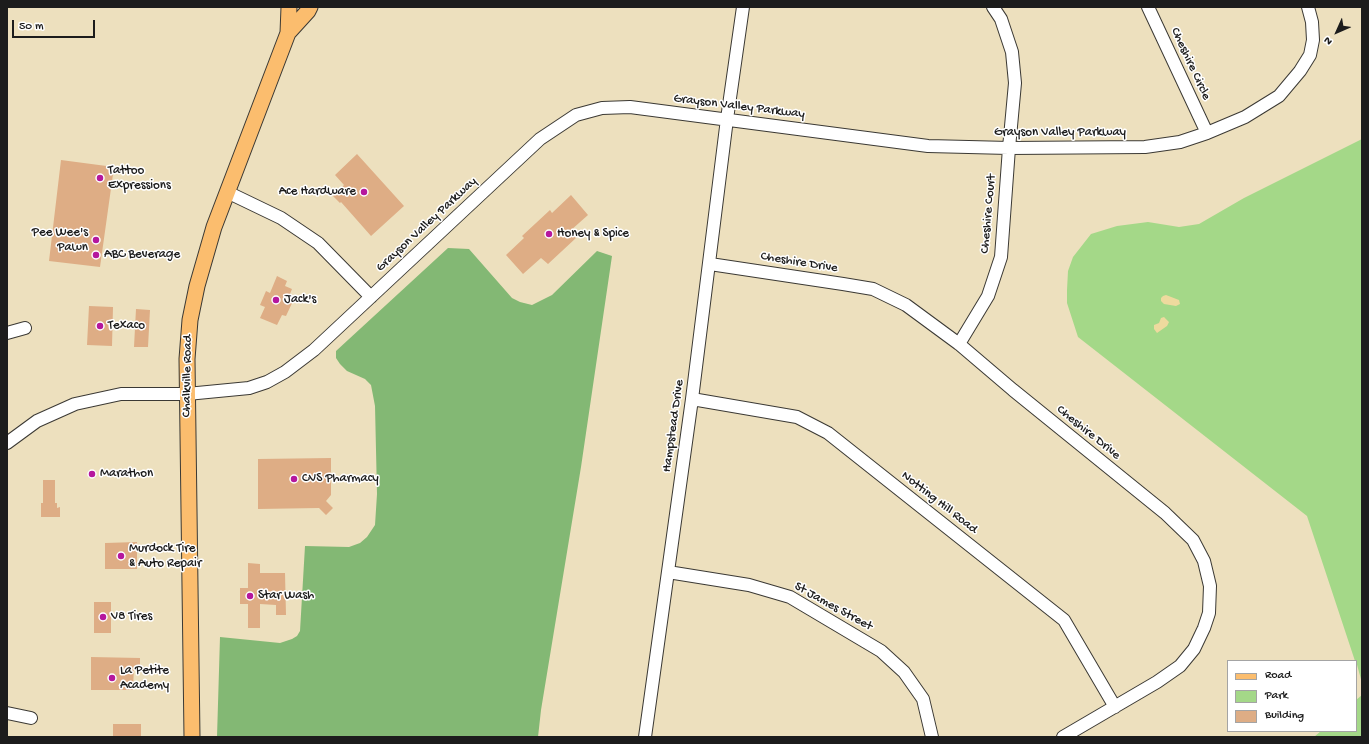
<!DOCTYPE html>
<html>
<head>
<meta charset="utf-8">
<style>
	body { margin:0 }
	#map { position:relative; width:1369px; height:744px; overflow:hidden; background:#ede0be; font-family:"Gochi Hand",sans-serif }
	canvas { display:block }
	.frame { position:absolute; inset:0; border:8px solid #1c1c1c; pointer-events:none }
	.legend { position:absolute; left:1227px; top:660px; width:130px; height:72px; box-sizing:border-box; background:#fff; border:1px solid #a4a4a4; margin:0; padding:5px 7px; list-style:none; font-size:12px; color:#1c1c1c }
	.legend li { display:flex; align-items:center; gap:8px; height:20px }
	.legend b { width:20px; border:1px solid #a4a4a4 }
	.north { position:absolute; left:1317px; top:12px; width:40px; height:40px; -webkit-text-stroke:3px #fff; paint-order:stroke; rotate:225deg; font-size:11px; font-weight:700; line-height:16px; text-align:center; color:#1c1c1c }
	.north::after { content:''; display:block; margin:auto; width:14px; height:18px; background:#1c1c1c; clip-path:polygon(50% 0,100% 100%,50% 72%,0 100%) }
	.scale { position:absolute; left:12px; top:20px; width:83px; height:18px; box-sizing:border-box; border:2px solid #1c1c1c; border-top:0; padding-left:5px; font-size:12px; line-height:14px; white-space:nowrap; color:#1c1c1c; -webkit-text-stroke:3px #fff; paint-order:stroke }
</style>
</head>
<body>
<div id="map">
<canvas width="1369" height="744"></canvas>
<div class="frame"></div>
<ul class="legend">
<li><b style="height:5px;background:#fbbd6e"></b>Road</li>
<li><b style="height:11px;background:#a4d888"></b>Park</li>
<li><b style="height:11px;background:#dead85"></b>Building</li>
</ul>
<div class="north">N</div>
<div class="scale">50 m</div>
</div>
<script>
const ctx = document.querySelector('canvas').getContext('2d');
ctx.lineJoin = 'round';
function fill(path, color) { ctx.fillStyle = color; ctx.fill(path, 'evenodd'); }
const shape = rows => new Path2D(rows.map(r => 'M' + r).join(''));
function trace(path, color, width, dash) { ctx.strokeStyle = color; ctx.lineWidth = width; ctx.lineCap = dash ? 'butt' : 'round'; ctx.setLineDash(dash || []); ctx.stroke(path); }
function write(font, color, halo, rows, align = 'center') {
  ctx.font = font + ' "Gochi Hand",sans-serif'; ctx.lineWidth = 3; ctx.setLineDash([]); ctx.textBaseline = 'middle'; ctx.strokeStyle = halo; ctx.fillStyle = color; for (const [text, x, y, turn = 0] of rows) {
    ctx.save(); ctx.translate(x, y); ctx.rotate((+turn || 0) * Math.PI / 180); ctx.textAlign = isNaN(turn) ? turn : align; if (halo) ctx.strokeText(text, 0, 0); ctx.fillText(text, 0, 0); ctx.restore();
  }
}
fill(shape([
	[1362,139,1362,683,1356,661,1355,661,1307,516,1078,337,1067,303,1067,290,1068,271,1073,257,1091,234,1117,226,1148,222,1179,227,1199,224,1244,198],
	[1362,695,1362,737,1314,737,1321,731,1356,731,1356,700]
]), '#a4d888');
fill(shape([
	[448,248,469,249,512,298,520,302,532,305,552,295,597,251,612,256,581,467,541,710,538,737,217,737,220,637,280,643,292,639,297,636,300,631,305,546,349,547,360,543,367,537,375,525,377,494,375,406,371,385,365,379,347,371,340,364,336,358,336,351]
]), '#83b874');
fill(shape([
	[1166,295,1179,300,1180,304,1176,306,1164,304,1161,301,1161,298,1163,296],
	[1164,317,1169,322,1167,326,1157,333,1154,329,1154,325,1159,323,1161,318]
]), '#eeda9e');
fill(shape([
	[357,154,404,206,371,236,341,202,340,203,333,196,344,185,335,175],
	[61,160,114,167,100,267,49,261],
	[571,195,588,215,570,231,576,238,548,264,541,258,523,274,506,255,524,238,522,236,550,210,552,213],
	[277,276,287,281,285,286,292,289,288,299,293,301,286,316,282,315,277,325,260,318,265,307,260,305,266,291,270,293],
	[89,306,113,307,112,346,87,345],
	[136,309,150,310,148,347,134,347],
	[331,458,331,495,326,501,333,508,326,515,319,508,258,509,258,459],
	[43,480,55,480,55,503,57,503,57,508,60,507,60,517,41,517,41,503,43,503],
	[137,542,137,569,105,569,105,543],
	[248,563,260,564,260,573,285,573,286,615,276,615,276,605,260,604,260,628,248,628,248,604,240,604,240,588,248,588],
	[94,602,111,602,111,633,94,633],
	[91,657,140,658,140,667,134,666,133,690,91,690],
	[113,724,141,724,141,737,113,737]
]), '#dead85');
const minor = shape([
	[1148,7,1207,133],
	[227,192,281,218,318,243,371,297],
	[710,264,843,284,873,289,906,305,959,344,1013,390,1165,513,1193,540,1204,561,1210,586,1209,613,1204,628,1194,649,1180,666,1157,682,1063,737],
	[7,333,25,328],
	[959,344,988,296,1001,257,1009,148,1015,83,1012,52,1001,19,993,7],
	[692,399,797,417,828,433,1064,620,1115,707],
	[7,443,37,421,75,404,121,394,187,394,249,388,267,382,285,372,314,350,540,139,576,115,602,108,630,107,928,146,1009,148,1145,147,1180,142,1207,133,1245,117,1279,96,1300,71,1310,55,1313,40,1312,22,1308,7],
	[668,572,749,585,790,597,881,651,904,672,923,699,932,737],
	[7,713,31,718],
	[645,737,692,399,727,119,743,7]
]);
const major = shape([
	[288,33,308,11,310,7],
	[192,737,187,359,190,320,197,286,214,227,288,33,289,7]
]);
trace(minor, '#3b3934', 14);
trace(major, '#3b3934', 17);
trace(minor, '#fff', 12);
trace(major, '#fbbd6e', 15);
for (const [x, y, r, color] of [
	[100,178,4,"#b5179e"],
	[364,192,4,"#b5179e"],
	[549,234,4,"#b5179e"],
	[96,240,4,"#b5179e"],
	[96,255,4,"#b5179e"],
	[276,300,4,"#b5179e"],
	[100,326,4,"#b5179e"],
	[92,474,4,"#b5179e"],
	[294,479,4,"#b5179e"],
	[121,556,4,"#b5179e"],
	[250,596,4,"#b5179e"],
	[103,617,4,"#b5179e"],
	[112,678,4,"#b5179e"]
]) { const dot = new Path2D(); dot.arc(x, y, r, 0, 2 * Math.PI); ctx.fillStyle = color; ctx.fill(dot); trace(dot, '#fff', 1.5); }
write('13px', '#1c1c1c', '#fff', [
	["Cheshire Circle",1190,64,65],
	["Grayson Valley Parkway",739,107,7],
	["Grayson Valley Parkway",1060,133],
	["Cheshire Court",989,214,-85],
	["Grayson Valley Parkway",427,225,-43],
	["Cheshire Drive",799,263,9],
	["Chalkville Road",188,376,-89],
	["Hampstead Drive",674,426,-82],
	["Cheshire Drive",1088,433,39],
	["Notting Hill Road",939,503,38],
	["St James Street",833,607,29]
]);
write('13px', '#1c1c1c', '#fff', [
	["Tattoo",108,171],
	["Expressions",108,186],
	["Ace Hardware",356,192,"right"],
	["Pee Wee's",88,233,"right"],
	["Pawn",88,248,"right"],
	["Honey & Spice",557,234],
	["ABC Beverage",104,255],
	["Jack's",284,300],
	["Texaco",108,326],
	["Marathon",100,474],
	["CVS Pharmacy",302,479],
	["Murdock Tire",129,549],
	["& Auto Repair",129,564],
	["Star Wash",258,596],
	["V8 Tires",111,617],
	["La Petite",120,671],
	["Academy",120,686]
], 'left');
</script>
</body>
</html>
